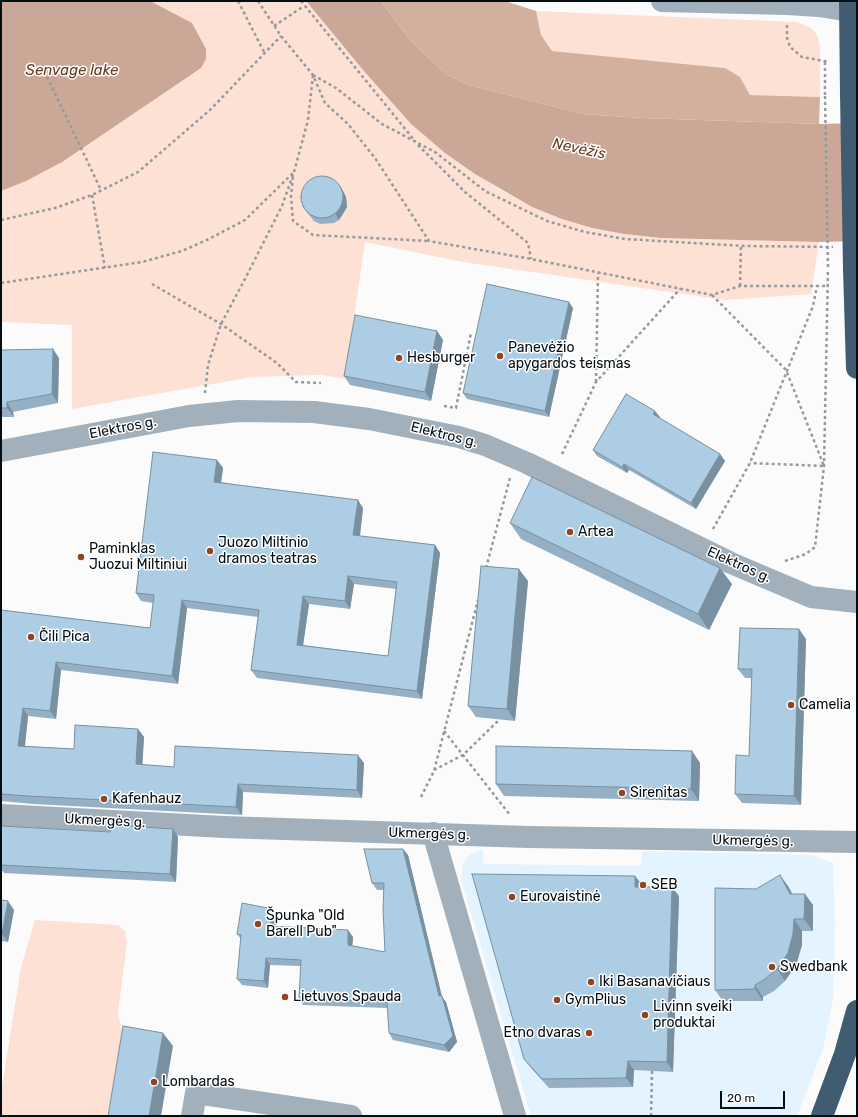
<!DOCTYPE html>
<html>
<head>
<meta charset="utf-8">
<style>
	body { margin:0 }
	#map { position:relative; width:858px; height:1117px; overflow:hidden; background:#fbfbfb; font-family:Rubik,sans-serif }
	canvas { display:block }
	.frame { position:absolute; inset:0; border:2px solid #030d14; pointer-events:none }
	.scale { position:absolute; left:720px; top:1091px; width:65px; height:18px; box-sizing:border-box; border:2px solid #030d14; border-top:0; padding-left:5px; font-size:12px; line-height:14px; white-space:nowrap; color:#030d14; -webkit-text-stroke:3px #fff; paint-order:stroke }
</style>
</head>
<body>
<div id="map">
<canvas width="858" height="1117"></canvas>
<div class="frame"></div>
<div class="scale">20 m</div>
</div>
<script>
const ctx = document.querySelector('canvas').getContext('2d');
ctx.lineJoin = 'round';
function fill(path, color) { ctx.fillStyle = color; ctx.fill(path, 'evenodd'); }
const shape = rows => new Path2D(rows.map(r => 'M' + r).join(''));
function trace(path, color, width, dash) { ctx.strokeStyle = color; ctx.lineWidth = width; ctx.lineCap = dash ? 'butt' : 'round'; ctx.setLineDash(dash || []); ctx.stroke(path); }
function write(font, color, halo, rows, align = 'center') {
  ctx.font = font + ' Rubik,sans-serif'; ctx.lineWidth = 3; ctx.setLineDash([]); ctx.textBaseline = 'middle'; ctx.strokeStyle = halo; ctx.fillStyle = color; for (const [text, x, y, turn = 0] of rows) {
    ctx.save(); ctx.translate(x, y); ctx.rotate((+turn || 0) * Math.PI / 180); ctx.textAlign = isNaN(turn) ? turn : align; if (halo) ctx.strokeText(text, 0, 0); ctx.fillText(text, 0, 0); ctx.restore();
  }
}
fill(shape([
	[483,849,483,864,641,866,642,851,811,855,833,863,835,925,833,1000,823,1049,797,1116,531,1116,461,879,463,864,470,854]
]), '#e3f3ff');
fill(shape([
	[1,1,306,1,363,70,411,124,445,153,499,189,532,207,562,219,592,228,624,234,661,238,819,242,811,294,725,300,463,262,365,242,345,379,321,375,252,377,72,409,72,325,1,322],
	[536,11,797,22,811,28,818,36,820,48,820,97,750,95,740,78,725,68,552,51,541,35],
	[35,920,118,925,125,931,127,943,118,1013,121,1028,133,1040,120,1116,1,1116,1,1093,21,967]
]), '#fde1d5');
fill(shape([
	[381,1,505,1,536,11,541,35,552,51,725,68,740,77,750,95,820,97,819,124,642,118,583,114,469,85,447,75,410,40]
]), '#d3af9e');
fill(shape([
	[1,1,150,1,192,23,206,49,206,59,201,68,62,162,26,181,1,191],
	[306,1,381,1,410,40,447,75,469,85,583,114,642,118,819,124,857,123,857,241,819,242,661,238,624,234,592,228,562,219,532,207,475,174,445,153,411,124,363,70]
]), '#cba797');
trace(shape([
	[238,1,264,52],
	[258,1,281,36,313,75,325,103,348,124,375,158,429,241,531,259,712,295,740,286,829,286],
	[301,1,415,141],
	[787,25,787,38,790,47,802,57,829,62],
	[274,26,304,6],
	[825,62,825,96],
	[42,66,101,190],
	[313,75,336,88,382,124,435,152,485,191,547,221,585,232,625,239,745,246,833,247],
	[418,145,465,192,528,243,531,259],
	[293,177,291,196,293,221,313,235,429,241],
	[92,195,105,268],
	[1,220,55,208,92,195,138,172,210,110,281,36],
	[1,283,142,262,182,251,209,239,245,220,293,173],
	[152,284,221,324,277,363,296,382,321,383],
	[740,286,741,245],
	[712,295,786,370,824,466,750,463],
	[596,382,598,273],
	[205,393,208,365,221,324,246,277,282,206,294,172,308,120,313,75],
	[444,406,456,408,471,333],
	[562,454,596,382,680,289],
	[713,529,750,463,813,306,817,286],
	[785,561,806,554,815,547,824,466,828,269],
	[486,568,510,478],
	[444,731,510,815],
	[434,770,463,755,500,719],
	[421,797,434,771,478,600],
	[651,1116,652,1071]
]), '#969a9c', 2.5, [3, 3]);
trace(shape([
	[662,1,787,4,819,6,850,11],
	[1,451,189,416,238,411,314,412,369,419,459,437,485,445,527,463,731,563,811,597,857,602],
	[1,815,224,827,528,837,857,842],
	[433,833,515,1116],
	[192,1116,196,1093,351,1116]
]), '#a2b0bb', 22);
trace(shape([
	[850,1,851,94],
	[854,269,857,368],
	[822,1116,845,1054,857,1011]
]), '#3f5c70', 22);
trace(shape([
	[825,96,828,269]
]), '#969a9c', 2.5, [3, 3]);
trace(shape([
	[851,94,854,269]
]), '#3f5c70', 22);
fill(shape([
	[339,185,343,191,346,197,347,207,339,220,334,223,320,224,314,221,302,206],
	[573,308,549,417,467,399,463,393],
	[437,331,443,340,431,401,350,385,344,376],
	[1,350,59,358,58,403,13,412,14,417,1,417],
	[660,417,659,418,720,454,725,461,696,509,629,470,627,473,597,456,593,450],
	[217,460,223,468,221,482,363,508,360,536,435,545,440,553,422,699,257,678,251,670,258,617,187,608,178,684,61,670,56,719,28,716,25,746,74,749,138,729,144,737,142,765,174,767,364,763,362,798,243,792,242,815,33,804,1,801,1,610,150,628,153,603,141,601,136,593],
	[354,584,396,589,388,656,303,645,309,604,350,609],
	[510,523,732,584,709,630,521,539],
	[528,581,515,721,476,717,468,706],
	[806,639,801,805,742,803,735,794,749,756,752,678,745,678,738,669],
	[692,751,700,763,699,801,504,796,496,784],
	[1,826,178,837,176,882,4,873,1,869],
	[403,849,408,855,442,997,446,1002,457,1042,449,1052,393,1040,389,1033,388,1008,303,1005,299,998,301,966,270,965,268,988,242,985,237,979,241,939,237,934,273,909,278,915,275,926,353,937,352,946,385,952,384,890,377,890,372,883],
	[635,876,642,885,642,887,679,896,673,1072,634,1070,633,1087,549,1088,531,1068,524,1059],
	[788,886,792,894,813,905,813,931,802,931,802,945,796,965,785,981,774,991,763,997,763,1001,723,1001,715,990,756,889],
	[1,900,14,910,8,942,1,941]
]), '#95b0c5');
fill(shape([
	[339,185,343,191,346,197,347,207,339,220,335,213],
	[569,302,573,308,549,417,545,411],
	[437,331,443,340,431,401,425,392],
	[53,349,59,358,58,403,52,394],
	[7,402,13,412,14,417,7,408],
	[655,411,660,417,658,421,653,414],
	[720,454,725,461,696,509,691,503],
	[217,460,223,468,220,490,214,482],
	[624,464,629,470,627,473,622,467],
	[358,500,363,508,359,543,353,535],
	[435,545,440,553,422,699,417,691],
	[720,568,732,584,709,630,698,614],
	[519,569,528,581,515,721,507,709],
	[348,576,354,584,350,609,345,601],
	[303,596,309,604,302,653,297,645],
	[182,600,187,608,178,684,172,676],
	[799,629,806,639,801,805,794,796],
	[56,662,61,670,56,719,50,711],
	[23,708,28,716,24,754,18,746],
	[138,729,144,737,142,772,136,764],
	[692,751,700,763,699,801,691,789],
	[358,755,364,763,362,798,357,790],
	[238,784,243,792,242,815,236,807],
	[173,829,178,837,176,882,170,874],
	[403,849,408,855,442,997,446,1002,457,1042,449,1052,444,1045,439,996],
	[780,875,788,886,798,905,790,894],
	[635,876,642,885,642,896,635,887],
	[672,887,679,896,673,1072,667,1062],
	[805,894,813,905,813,931,804,919],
	[8,901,14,910,8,942,2,934],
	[273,909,278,915,274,932,270,926],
	[794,919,802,931,802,945,796,965,785,981,777,969],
	[348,930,353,937,352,951,348,945],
	[266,958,270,965,268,988,264,981],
	[755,985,763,997,763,1001,755,989],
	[163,1033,173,1046,161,1116,149,1116],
	[628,1061,634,1070,633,1087,626,1078]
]), '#7990a0');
const building = shape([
	'301 197a21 21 0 1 1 42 0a21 21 0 1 1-42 0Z',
	[487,284,569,302,545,411,463,393,487,284],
	[355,315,437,331,425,392,344,376,355,315],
	[53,349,52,394,7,402,7,408,1,408,1,350,53,349],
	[626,394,655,411,653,414,720,454,691,503,624,464,622,467,593,450,626,394],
	[153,452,217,460,214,482,358,500,353,535,435,545,417,691,251,670,259,610,182,600,172,676,56,662,50,711,23,708,18,746,74,749,75,725,138,729,136,764,174,767,175,746,358,755,357,790,238,784,236,807,28,796,1,794,1,610,150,628,154,595,136,593,153,452],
	[348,576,397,582,388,656,297,645,303,596,345,601,348,576],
	[532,477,720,568,698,614,510,523,532,477],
	[481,566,519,569,507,709,468,706,481,566],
	[740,628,799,629,794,796,735,794,736,755,749,756,752,669,738,669,740,628],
	[496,746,692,751,691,789,496,784,496,746],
	[111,825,173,829,170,874,1,865,1,826,110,832,111,825],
	[364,849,403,849,439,996,442,996,453,1036,444,1045,389,1033,387,1002,299,998,301,960,266,958,264,981,237,979,241,935,237,934,242,903,273,909,270,926,348,930,348,945,385,952,383,909,384,883,372,883,364,849],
	[472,874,635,876,635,887,672,887,667,1062,628,1061,626,1078,542,1079,524,1059,472,874],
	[780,875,790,894,805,894,804,919,794,919,793,934,788,953,777,969,765,979,755,985,755,989,715,990,715,888,756,889,780,875],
	[1,900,8,901,2,934,1,934,1,900],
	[123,1026,163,1033,149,1116,108,1116,123,1026]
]);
fill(building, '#adcde5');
trace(building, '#7990a0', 1);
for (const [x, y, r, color] of [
	[500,356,4,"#8d4621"],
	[399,358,4,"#8d4621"],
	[570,532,4,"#8d4621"],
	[210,551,4,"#8d4621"],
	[81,557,4,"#8d4621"],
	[31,637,4,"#8d4621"],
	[791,705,4,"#8d4621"],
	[622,793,4,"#8d4621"],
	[104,799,4,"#8d4621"],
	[643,885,4,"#8d4621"],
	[512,897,4,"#8d4621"],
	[258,924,4,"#8d4621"],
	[772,967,4,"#8d4621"],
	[591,982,4,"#8d4621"],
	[285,997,4,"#8d4621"],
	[557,1000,4,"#8d4621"],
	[645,1015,4,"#8d4621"],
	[589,1033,4,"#8d4621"],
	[154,1082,4,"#8d4621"]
]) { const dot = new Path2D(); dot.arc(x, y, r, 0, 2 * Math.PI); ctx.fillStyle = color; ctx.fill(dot); trace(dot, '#fff', 1.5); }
write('14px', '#030d14', '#fff', [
	["Panevėžio",508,348],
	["apygardos teismas",508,364],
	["Hesburger",407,358],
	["Artea",578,532],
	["Juozo Miltinio",218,543],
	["dramos teatras",218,559],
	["Paminklas",89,549],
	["Juozui Miltiniui",89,565],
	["Čili Pica",39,637],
	["Camelia",799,705],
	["Sirenitas",630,793],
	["Kafenhauz",112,799],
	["SEB",651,885],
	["Eurovaistinė",520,897],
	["Špunka \"Old",266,916],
	["Barell Pub\"",266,932],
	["Swedbank",780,967],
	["Iki Basanavičiaus",599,982],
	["Lietuvos Spauda",293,997],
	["GymPlius",565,1000],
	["Livinn sveiki",653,1007],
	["produktai",653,1023],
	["Etno dvaras",581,1033,"right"],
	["Lombardas",162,1082]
], 'left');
write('14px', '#030d14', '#fff', [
	["Elektros g.",123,428,-11],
	["Elektros g.",444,435,14],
	["Elektros g.",739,565,24],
	["Ukmergės g.",105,821,3],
	["Ukmergės g.",429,834,2],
	["Ukmergės g.",753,841,1]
]);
write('italic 15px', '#693820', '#fff', [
	["Senvage lake",72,71],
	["Nevėžis",579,149,12]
]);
</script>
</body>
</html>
